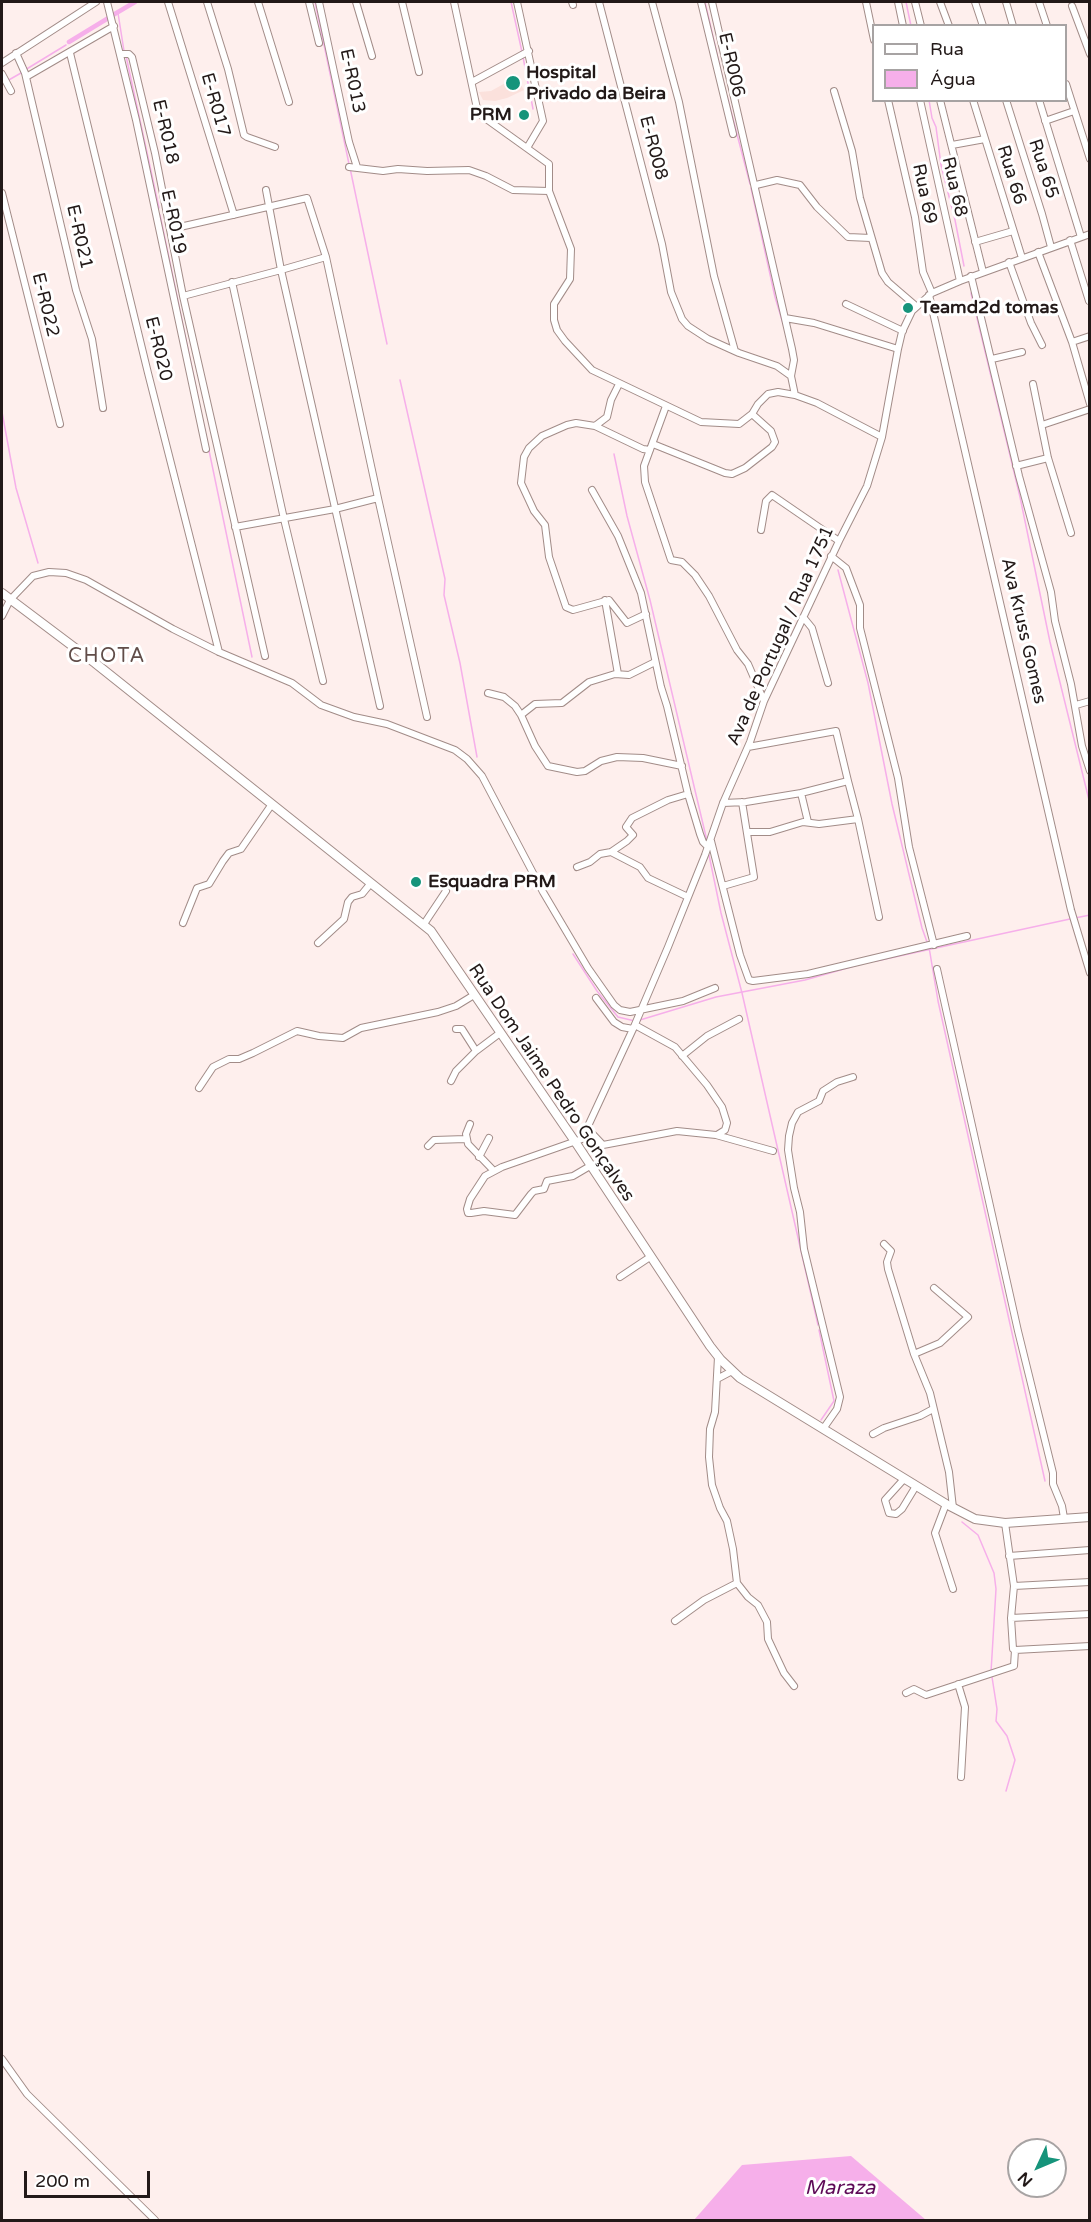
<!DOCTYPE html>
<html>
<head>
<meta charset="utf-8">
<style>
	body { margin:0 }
	#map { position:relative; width:1091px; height:2222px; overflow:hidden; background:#feefed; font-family:"Varela Round",sans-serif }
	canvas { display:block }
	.frame { position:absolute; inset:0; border:3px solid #221918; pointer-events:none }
	.legend { position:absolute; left:872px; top:24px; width:195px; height:78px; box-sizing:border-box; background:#fff; border:2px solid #a7a3a3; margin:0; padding:8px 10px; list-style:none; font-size:18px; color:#221918 }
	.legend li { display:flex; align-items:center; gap:12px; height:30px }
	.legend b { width:30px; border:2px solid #a7a3a3 }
	.north { position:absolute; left:1007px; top:2138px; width:60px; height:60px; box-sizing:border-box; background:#fff; border:2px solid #a7a3a3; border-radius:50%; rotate:226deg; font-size:16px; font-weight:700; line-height:24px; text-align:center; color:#221918 }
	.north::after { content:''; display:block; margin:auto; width:21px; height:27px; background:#16947b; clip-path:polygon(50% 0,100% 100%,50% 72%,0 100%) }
	.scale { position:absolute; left:24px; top:2171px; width:126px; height:27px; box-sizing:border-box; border:3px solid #221918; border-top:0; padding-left:8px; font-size:18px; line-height:21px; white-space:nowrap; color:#221918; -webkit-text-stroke:4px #fff; paint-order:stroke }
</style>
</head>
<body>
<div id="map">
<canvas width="1091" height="2222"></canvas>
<div class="frame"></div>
<ul class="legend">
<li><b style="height:8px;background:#fff"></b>Rua</li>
<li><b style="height:16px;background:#f6afea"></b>Água</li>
</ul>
<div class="north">N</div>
<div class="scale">200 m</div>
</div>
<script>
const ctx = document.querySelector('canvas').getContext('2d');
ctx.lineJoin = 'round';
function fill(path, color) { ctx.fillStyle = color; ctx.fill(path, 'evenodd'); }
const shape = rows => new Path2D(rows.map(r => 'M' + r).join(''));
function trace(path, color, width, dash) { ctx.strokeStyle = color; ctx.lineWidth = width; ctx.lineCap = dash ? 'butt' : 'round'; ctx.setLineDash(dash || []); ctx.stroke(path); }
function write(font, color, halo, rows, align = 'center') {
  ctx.font = font + ' "Varela Round",sans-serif'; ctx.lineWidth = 6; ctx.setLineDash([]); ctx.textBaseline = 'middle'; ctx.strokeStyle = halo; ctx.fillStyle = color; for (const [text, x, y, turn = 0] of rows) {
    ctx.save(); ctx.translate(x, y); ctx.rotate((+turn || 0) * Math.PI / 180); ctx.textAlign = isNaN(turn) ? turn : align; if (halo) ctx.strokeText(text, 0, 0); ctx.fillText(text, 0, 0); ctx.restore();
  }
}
fill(shape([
	[516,77,524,90,507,98,495,101,483,100,479,92,491,91]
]), '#fbe1dc');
fill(shape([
	[851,2156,926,2220,694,2220,742,2165]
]), '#f6afea');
trace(shape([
	[315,2,349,164],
	[511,2,522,52],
	[705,2,724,85],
	[906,2,911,26],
	[118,13,124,51],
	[126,56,159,208],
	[523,57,533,109],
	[25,70,66,45],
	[7,81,21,73],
	[727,96,750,184],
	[929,100,932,118,936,127,941,165,955,220,964,266],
	[350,168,387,344],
	[751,188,775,297,785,330],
	[160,215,252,657],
	[971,293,1020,497,1050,642,1090,804],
	[400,380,445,579,444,595,460,663,477,757],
	[2,412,16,488,38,563],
	[614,454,627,516,650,600,707,841],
	[838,570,868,683,892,804,922,928,927,942],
	[709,855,721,913,742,993,818,1325],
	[1075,918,1090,915],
	[929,947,938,1001,1045,1481],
	[573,954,597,991,618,1017,635,1021],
	[876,961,1070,919],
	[640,1020,716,997,805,980,865,963],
	[819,1330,834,1401,821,1420],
	[962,1522,978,1535,994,1573,996,1589,991,1672],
	[992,1677,997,1709,996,1721,1007,1736,1015,1760,1006,1791]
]), '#f6afea', 1.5);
trace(shape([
	[113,15,135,2],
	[69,42,110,17]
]), '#f6afea', 4.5);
const minor = shape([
	[107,2,136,120,206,449],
	[168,2,234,215],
	[207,2,228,69,244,135,247,137,275,147],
	[258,2,289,102],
	[309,2,319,43],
	[319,2,349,142,357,167],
	[356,2,372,56],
	[402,2,419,72],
	[454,2,478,113,549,164,549,191,571,249,570,279,554,304,554,320,557,330,565,341,592,370,701,422,739,424,752,414,758,404,768,394,778,392,795,395,817,403,882,437],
	[517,2,543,121,527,148],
	[572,2,573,5],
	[599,2,662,244,671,292,682,319,688,326,708,339,739,353,777,366,791,376],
	[652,2,679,102,714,276,735,351],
	[701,2,733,134],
	[712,2,792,349,794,360,791,376,795,395],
	[866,2,874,40],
	[898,2,903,26],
	[915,2,921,26],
	[940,2,949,26],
	[975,2,983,26],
	[1006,2,1013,26],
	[1039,2,1047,26],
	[1072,6,1090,54],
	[16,53,25,73,76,290,92,339,103,408],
	[70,53,148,373,219,652],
	[121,54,129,54,132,57,155,153,183,296,265,656],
	[2,63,96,2],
	[2,74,11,91],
	[26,77,114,26],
	[472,82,529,51],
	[1066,84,1090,159],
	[834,91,852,151,860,198,882,273,888,282,916,306],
	[888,100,915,217,923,272,932,293],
	[920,100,960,281],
	[940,100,983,272],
	[973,100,1022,258],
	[1006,100,1042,214,1051,247],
	[1039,100,1081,237],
	[1045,121,1074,111],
	[952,145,985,139],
	[349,167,383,171,398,169,427,171,469,170,486,176,513,190,549,191],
	[756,185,777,180,800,185,817,207,848,237,871,238],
	[266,190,281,270,326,257],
	[2,193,60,424],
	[171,229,307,198,326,257,378,498],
	[1070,240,1089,301],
	[975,242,1013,231],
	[1038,252,1072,342,1090,404],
	[1009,262,1031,323,1042,345],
	[971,276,1019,476,1051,592,1055,621,1071,684,1082,746,1090,771],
	[232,282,284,519,323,681],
	[929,295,1071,910,1090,973],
	[183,296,281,270,380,706],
	[846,304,903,331],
	[785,318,814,323,898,349],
	[1072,342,1090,336],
	[992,359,1022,352],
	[1033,384,1048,458,1071,533],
	[666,406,644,466,645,482,671,560,682,562,695,575,709,596,737,650,748,664,764,701],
	[1042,425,1090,409],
	[595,426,607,417,611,400,619,384],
	[653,444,725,473,732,474,745,468,772,447,775,442,771,431,752,414],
	[1016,466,1048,458],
	[592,490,618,536,641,593,661,687,667,706,688,794,700,834,703,842,708,847],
	[235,527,335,509,378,498,427,717],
	[761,530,766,501,772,495,839,541],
	[831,556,846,568,860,605,860,628,898,778,909,847,934,945],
	[605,600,618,674],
	[646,614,627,623,609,600,573,610,566,607,549,557,545,525,534,511,521,483,524,457,529,448,542,436,567,425,576,423,595,426,643,449,650,450],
	[2,616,10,600,33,576,49,572,66,573,86,580,173,629,219,652,292,683,321,705,354,717,387,724,455,750,467,759,482,776,543,892,588,968,614,1005,620,1010,630,1012,683,1001,715,988],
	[803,617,812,628,828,683],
	[488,693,504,697,515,706,521,715,535,746,548,766,577,772,585,771,601,761,617,757,643,758,682,766],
	[1076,705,1090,701],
	[521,715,535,704,562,703,589,682,615,674,629,675,655,662],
	[748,747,836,731,848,781,801,793],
	[848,781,858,819],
	[723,803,746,802,801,793,808,822],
	[747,832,770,832,803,822,819,824,858,819,879,917],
	[711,841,740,955,749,980,753,981,808,974,967,936],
	[611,852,640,867,648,878,688,897],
	[577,867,590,862,600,854,611,852,627,841,633,835,626,827,632,818,668,800,688,794],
	[723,886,754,877,742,802],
	[183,923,197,888,209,884,223,861,229,853,241,849,272,804],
	[424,924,446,891],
	[318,943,344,919,348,902,352,897,362,894,371,883],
	[937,969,1018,1331,1053,1473,1053,1484,1062,1506,1064,1518],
	[596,998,614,1022,622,1027,633,1029],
	[635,1025,675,1047,707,1085,722,1107,727,1123,725,1130,717,1135],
	[456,1029,462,1029,476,1051],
	[682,1056,707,1036,739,1019],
	[451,1081,456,1071,476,1051,500,1033],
	[199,1088,213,1067,229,1059,239,1059,253,1053,297,1031,319,1036,343,1038,361,1028,438,1012,456,1006,474,995],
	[470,1124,466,1134,468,1144,494,1171],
	[587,1128,603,1145,677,1131,716,1135,773,1151],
	[428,1146,434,1140,466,1139],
	[479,1157,489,1138],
	[590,1166,573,1176,547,1181,544,1189,534,1191,531,1194,515,1215,484,1211,471,1213,468,1213,467,1209,470,1199,485,1176,502,1167,582,1139,633,1029,668,947,705,855,723,803,750,742,764,701,839,541,867,486,882,437,898,349,902,332,912,311,932,293,960,281,1090,234],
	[884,1244,891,1251,887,1262,888,1269,914,1354,930,1393,949,1472,953,1508],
	[620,1277,650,1257],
	[914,1354,940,1343,968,1317,934,1288],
	[718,1357,715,1412,710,1429,709,1457,712,1485,720,1508,727,1521,733,1549,737,1583,748,1597,758,1605,767,1622,768,1639,784,1673,794,1686],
	[717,1379,732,1371],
	[823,1429,837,1409,840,1397,804,1249,800,1212,794,1188,788,1150,789,1136,792,1123,798,1112,819,1101,823,1091,837,1082,853,1077],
	[873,1434,884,1428,920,1416,933,1409],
	[904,1479,885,1500,889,1513,896,1514,902,1509,916,1486],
	[946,1504,935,1533,953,1589],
	[1009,1556,1090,1550],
	[1014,1586,1090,1582],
	[1011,1618,1090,1614],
	[675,1621,704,1600,737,1583],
	[1015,1650,1090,1646],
	[958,1684,965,1707,961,1777],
	[906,1693,914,1689,926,1695,1014,1666,1015,1650,1013,1649,1011,1618,1014,1586,1005,1523],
	[2,2059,27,2094,155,2220]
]);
const major = shape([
	[2,593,95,663,431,931,576,1143,710,1346,721,1360,740,1378,946,1504,975,1519,1005,1523,1090,1517]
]);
trace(minor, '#a28c88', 8);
trace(major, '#a28c88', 10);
trace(minor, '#fff', 6);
trace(major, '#fff', 8);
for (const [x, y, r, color] of [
	[513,83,8,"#16947b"],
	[524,115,6,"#16947b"],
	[908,308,6,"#16947b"],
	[416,882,6,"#16947b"]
]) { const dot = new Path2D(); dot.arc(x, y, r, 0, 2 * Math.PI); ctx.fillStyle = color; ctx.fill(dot); trace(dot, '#fff', 2); }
write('18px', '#221918', '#fff', [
	["E-R006",731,65,77],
	["E-R013",352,81,78],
	["E-R017",215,105,74],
	["E-R018",165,132,77],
	["E-R008",653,148,75],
	["Rua 65",1043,169,72],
	["Rua 66",1011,175,73],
	["Rua 68",954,187,77],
	["Rua 69",924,194,78],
	["E-R019",173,222,78],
	["E-R021",79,237,77],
	["E-R022",45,305,76],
	["E-R020",158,349,76],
	["Ava Kruss Gomes",1023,631,77],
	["Ava de Portugal / Rua 1751",781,636,-66],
	["Rua Dom Jaime Pedro Gonçalves",551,1083,56]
]);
write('bold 18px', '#221918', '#fff', [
	["Hospital",526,73],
	["Privado da Beira",526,94],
	["PRM",512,115,"right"],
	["Teamd2d tomas",920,308],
	["Esquadra PRM",428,882]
], 'left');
ctx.letterSpacing = '1.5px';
write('20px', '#614d49', '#fff', [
	["CHOTA",107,657]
]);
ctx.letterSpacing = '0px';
write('italic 20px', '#5e0957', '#fff', [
	["Maraza",840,2189]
]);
</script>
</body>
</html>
